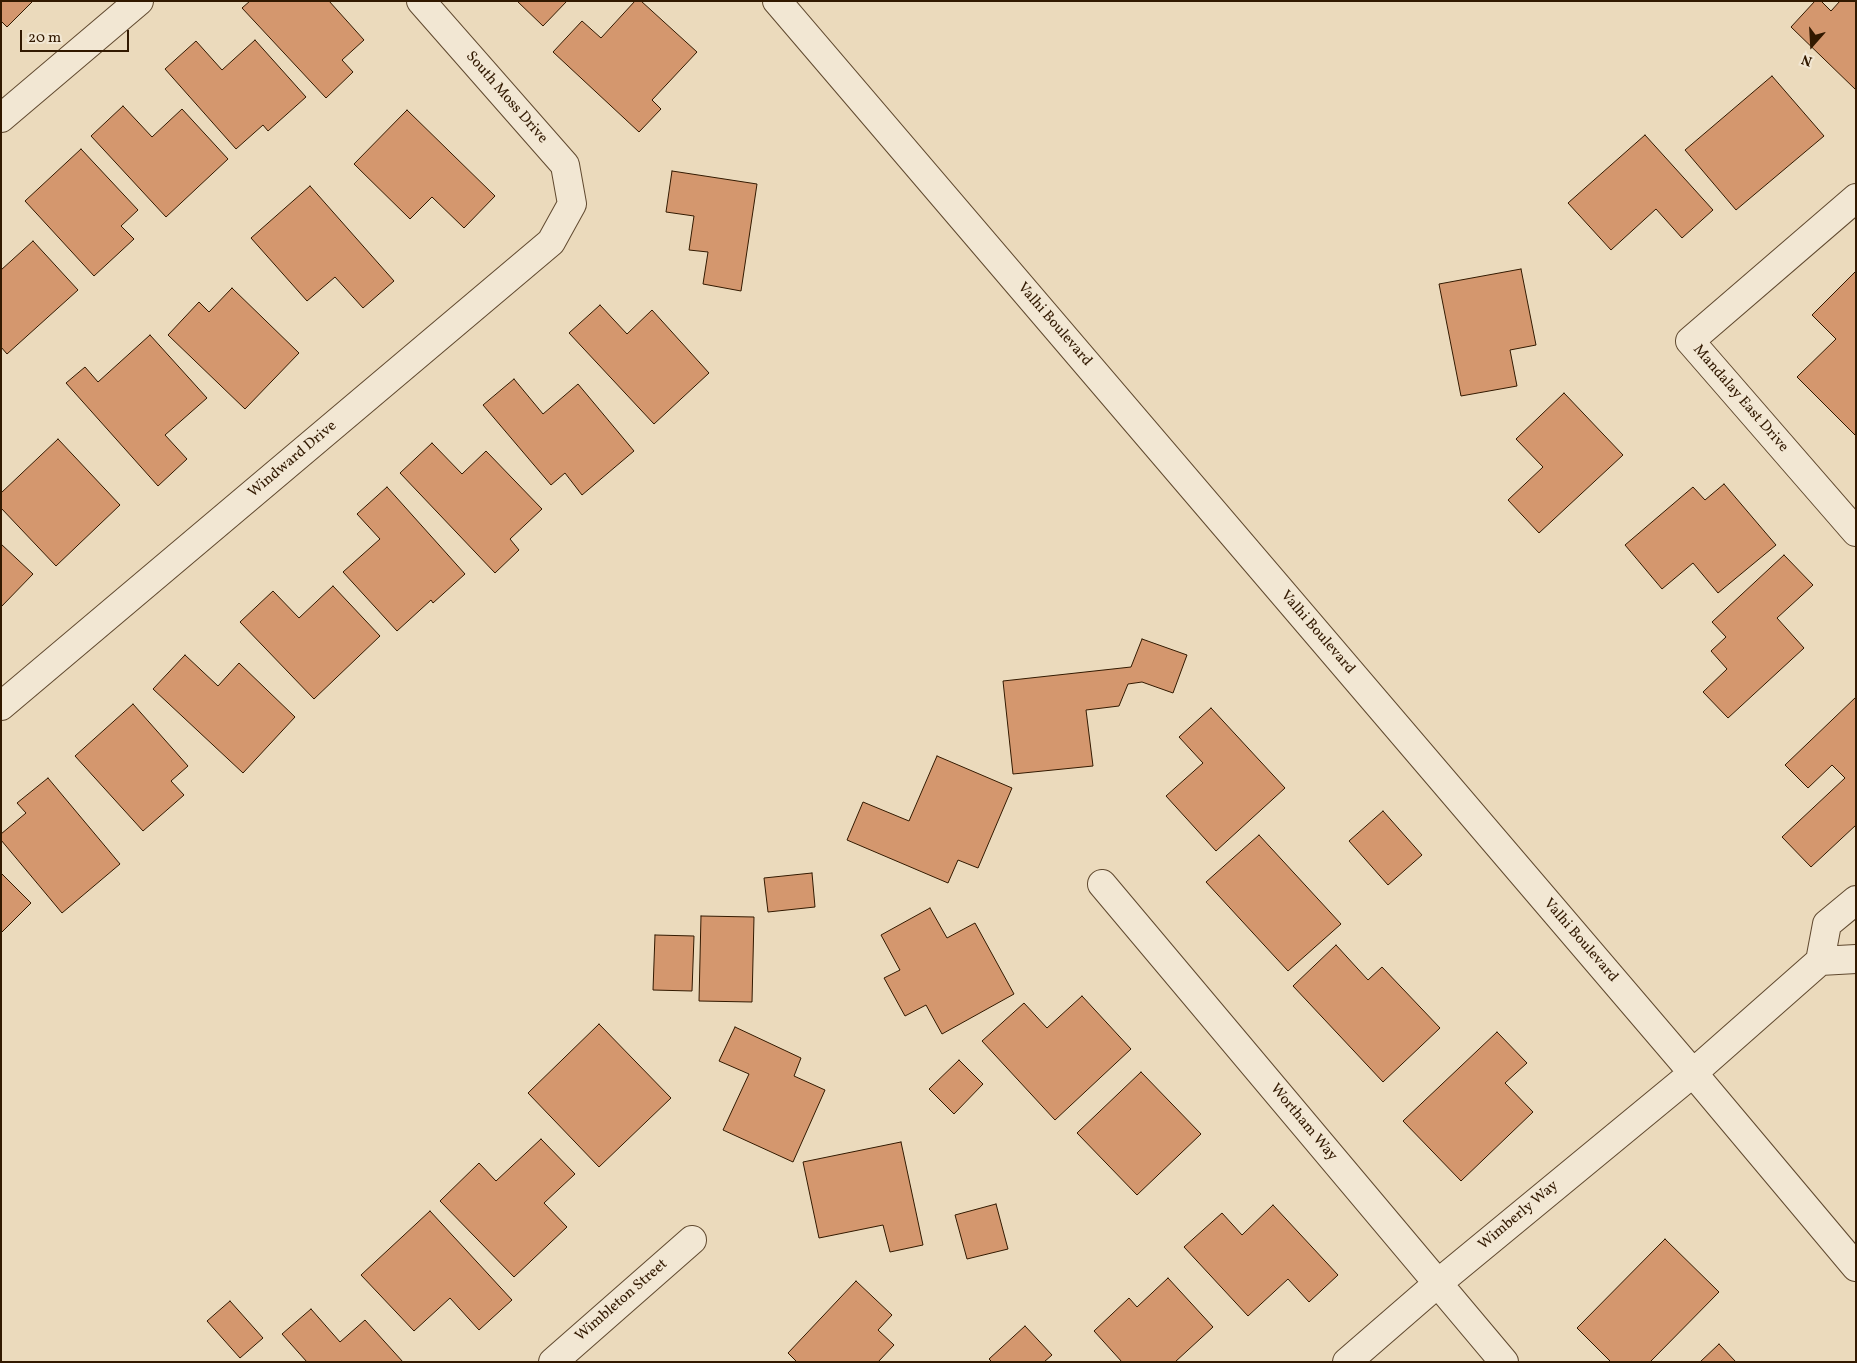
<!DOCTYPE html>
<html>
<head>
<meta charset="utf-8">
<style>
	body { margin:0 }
	#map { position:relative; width:1857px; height:1363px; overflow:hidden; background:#ebdabc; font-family:Vollkorn,serif }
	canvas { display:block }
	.frame { position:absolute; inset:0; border:2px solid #321900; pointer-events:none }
	.north { position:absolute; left:1787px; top:20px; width:50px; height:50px; -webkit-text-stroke:4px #f2e7d3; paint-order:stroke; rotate:199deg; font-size:14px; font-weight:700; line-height:20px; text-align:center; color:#321900 }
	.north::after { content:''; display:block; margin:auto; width:18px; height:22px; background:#321900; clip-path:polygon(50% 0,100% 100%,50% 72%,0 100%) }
	.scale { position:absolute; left:20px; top:30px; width:109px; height:22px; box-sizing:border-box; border:2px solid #321900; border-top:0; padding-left:6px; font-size:15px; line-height:18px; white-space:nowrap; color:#321900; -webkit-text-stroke:4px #f2e7d3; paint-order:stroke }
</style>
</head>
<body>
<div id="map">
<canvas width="1857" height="1363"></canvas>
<div class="frame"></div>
<div class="north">N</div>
<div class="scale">20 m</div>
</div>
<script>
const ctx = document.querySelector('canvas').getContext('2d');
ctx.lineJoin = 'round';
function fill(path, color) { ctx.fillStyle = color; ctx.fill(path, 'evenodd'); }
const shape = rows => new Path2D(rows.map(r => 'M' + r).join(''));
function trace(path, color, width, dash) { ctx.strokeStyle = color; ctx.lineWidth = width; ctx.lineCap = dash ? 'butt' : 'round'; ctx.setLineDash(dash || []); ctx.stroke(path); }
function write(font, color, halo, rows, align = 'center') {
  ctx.font = font + ' Vollkorn,serif'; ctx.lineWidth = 4.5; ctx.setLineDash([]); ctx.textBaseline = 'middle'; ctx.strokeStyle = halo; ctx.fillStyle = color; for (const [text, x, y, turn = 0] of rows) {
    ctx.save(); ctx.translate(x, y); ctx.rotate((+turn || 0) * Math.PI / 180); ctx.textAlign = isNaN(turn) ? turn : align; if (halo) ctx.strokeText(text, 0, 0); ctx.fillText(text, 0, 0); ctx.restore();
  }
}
const building = shape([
	[1,1,33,1,7,27,1,21,1,1],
	[250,1,329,1,364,40,342,60,353,72,326,98,242,8,250,1],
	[517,1,567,1,543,26,517,1],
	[635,1,641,1,697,52,652,100,661,109,639,132,553,52,582,21,601,38,635,1],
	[1815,1,1821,1,1831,11,1840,1,1856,1,1856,90,1791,27,1815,1],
	[255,40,306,97,268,131,263,125,236,149,165,69,196,41,222,70,255,40],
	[1772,76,1824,136,1736,210,1685,150,1772,76],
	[123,106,152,137,182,109,228,159,166,217,91,136,123,106],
	[407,110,495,196,464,228,432,197,410,219,354,164,407,110],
	[1645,135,1713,210,1682,238,1656,209,1611,250,1568,203,1645,135],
	[81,149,138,210,121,226,134,239,94,276,25,201,81,149],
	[672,171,757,184,741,291,703,284,708,252,689,250,694,216,666,212,672,171],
	[310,186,394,281,363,308,335,277,307,301,251,238,310,186],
	[33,241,78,290,7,354,1,347,1,270,33,241],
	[1521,269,1536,345,1510,350,1517,386,1461,396,1439,284,1521,269],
	[1856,271,1856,436,1797,377,1836,339,1812,315,1856,271],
	[232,288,299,353,245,409,168,335,199,302,209,312,232,288],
	[600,305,627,334,652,310,709,373,654,424,569,333,600,305],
	[150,335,207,398,165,435,187,459,158,486,66,383,85,367,98,382,150,335],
	[514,379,543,414,578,384,634,451,582,495,565,473,551,485,483,405,514,379],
	[1564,393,1623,455,1539,533,1508,500,1543,467,1516,439,1564,393],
	[58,439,120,505,56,566,1,508,1,493,58,439],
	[432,443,462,474,486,451,542,509,510,539,519,550,495,573,400,473,432,443],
	[1724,484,1776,545,1718,593,1693,563,1662,589,1625,545,1693,487,1705,500,1724,484],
	[387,487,465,574,433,603,431,600,397,631,343,572,380,539,357,514,387,487],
	[1,544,33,574,1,607,1,544],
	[1784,555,1813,585,1777,618,1804,648,1728,718,1703,692,1727,669,1711,651,1726,637,1712,622,1784,555],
	[333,586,380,636,314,699,240,622,273,591,299,618,333,586],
	[1142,639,1187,655,1173,693,1142,682,1128,684,1119,706,1086,710,1093,766,1013,774,1003,681,1131,667,1142,639],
	[185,655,218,686,239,663,295,717,243,773,153,689,185,655],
	[1856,697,1856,825,1811,867,1782,837,1845,778,1832,765,1808,788,1785,765,1856,697],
	[133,704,188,766,171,781,184,795,143,831,75,756,133,704],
	[1211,708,1285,788,1216,851,1166,796,1203,763,1179,737,1211,708],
	[937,756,1012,788,978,868,958,860,948,883,847,840,863,802,909,821,937,756],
	[48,778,120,864,62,913,1,840,1,834,26,813,17,803,48,778],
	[1383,811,1422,855,1388,885,1349,841,1383,811],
	[1259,835,1341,924,1288,971,1206,882,1259,835],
	[1,873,31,903,1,933,1,873],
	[812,873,815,907,768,912,764,878,812,873],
	[930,908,947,938,975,923,1014,994,942,1034,926,1005,905,1016,884,978,900,970,881,935,930,908],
	[701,916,754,917,752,1002,699,1001,701,916],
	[655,935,694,936,692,991,653,990,655,935],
	[1336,945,1368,980,1382,967,1440,1028,1383,1082,1293,986,1336,945],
	[1082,996,1131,1049,1055,1120,982,1041,1024,1003,1047,1028,1082,996],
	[599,1024,671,1098,599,1167,528,1093,599,1024],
	[735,1027,801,1058,794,1076,825,1090,793,1162,723,1130,749,1074,719,1061,735,1027],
	[1497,1032,1527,1063,1505,1083,1533,1112,1461,1181,1403,1121,1497,1032],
	[959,1060,983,1084,954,1114,929,1089,959,1060],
	[1141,1072,1201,1134,1137,1195,1077,1133,1141,1072],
	[541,1139,575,1174,544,1203,567,1227,514,1277,440,1201,479,1163,496,1181,541,1139],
	[901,1142,923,1245,890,1252,883,1225,819,1238,803,1162,901,1142],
	[996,1204,1008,1249,967,1259,955,1215,996,1204],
	[1273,1205,1338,1275,1309,1302,1288,1279,1248,1316,1184,1247,1222,1213,1242,1235,1273,1205],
	[430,1211,512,1300,479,1330,450,1298,414,1331,361,1275,430,1211],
	[1665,1239,1719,1292,1650,1362,1611,1362,1577,1328,1665,1239],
	[1168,1278,1213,1327,1175,1362,1122,1362,1094,1331,1129,1298,1137,1307,1168,1278],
	[856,1281,892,1315,878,1330,894,1345,878,1362,797,1362,788,1353,856,1281],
	[230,1301,263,1338,240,1358,207,1321,230,1301],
	[311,1309,340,1342,365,1320,403,1362,307,1362,282,1334,311,1309],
	[1025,1326,1052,1355,1044,1362,992,1362,989,1359,1025,1326],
	[1719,1344,1736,1362,1700,1362,1719,1344]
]);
fill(building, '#d4976e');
trace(building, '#321900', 1);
const minor = shape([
	[777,1,1693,1073,1856,1267],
	[1,118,139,1],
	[1856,198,1690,341,1856,532],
	[1,706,551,242,572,204,565,165,421,1],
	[1102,884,1504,1362],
	[1820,961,1827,924,1856,900],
	[553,1362,692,1240],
	[1347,1362,1437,1284,1693,1073,1820,961,1856,959]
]);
trace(minor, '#60492f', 30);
trace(minor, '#f2e7d3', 28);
write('15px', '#321900', '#f2e7d3', [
	["South Moss Drive",506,98,49],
	["Valhi Boulevard",1054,325,49],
	["Mandalay East Drive",1740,399,49],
	["Windward Drive",293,460,-40],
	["Valhi Boulevard",1317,633,49],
	["Valhi Boulevard",1580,941,49],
	["Wortham Way",1303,1123,50],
	["Wimberly Way",1519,1216,-40],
	["Wimbleton Street",622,1301,-41]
]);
</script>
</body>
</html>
